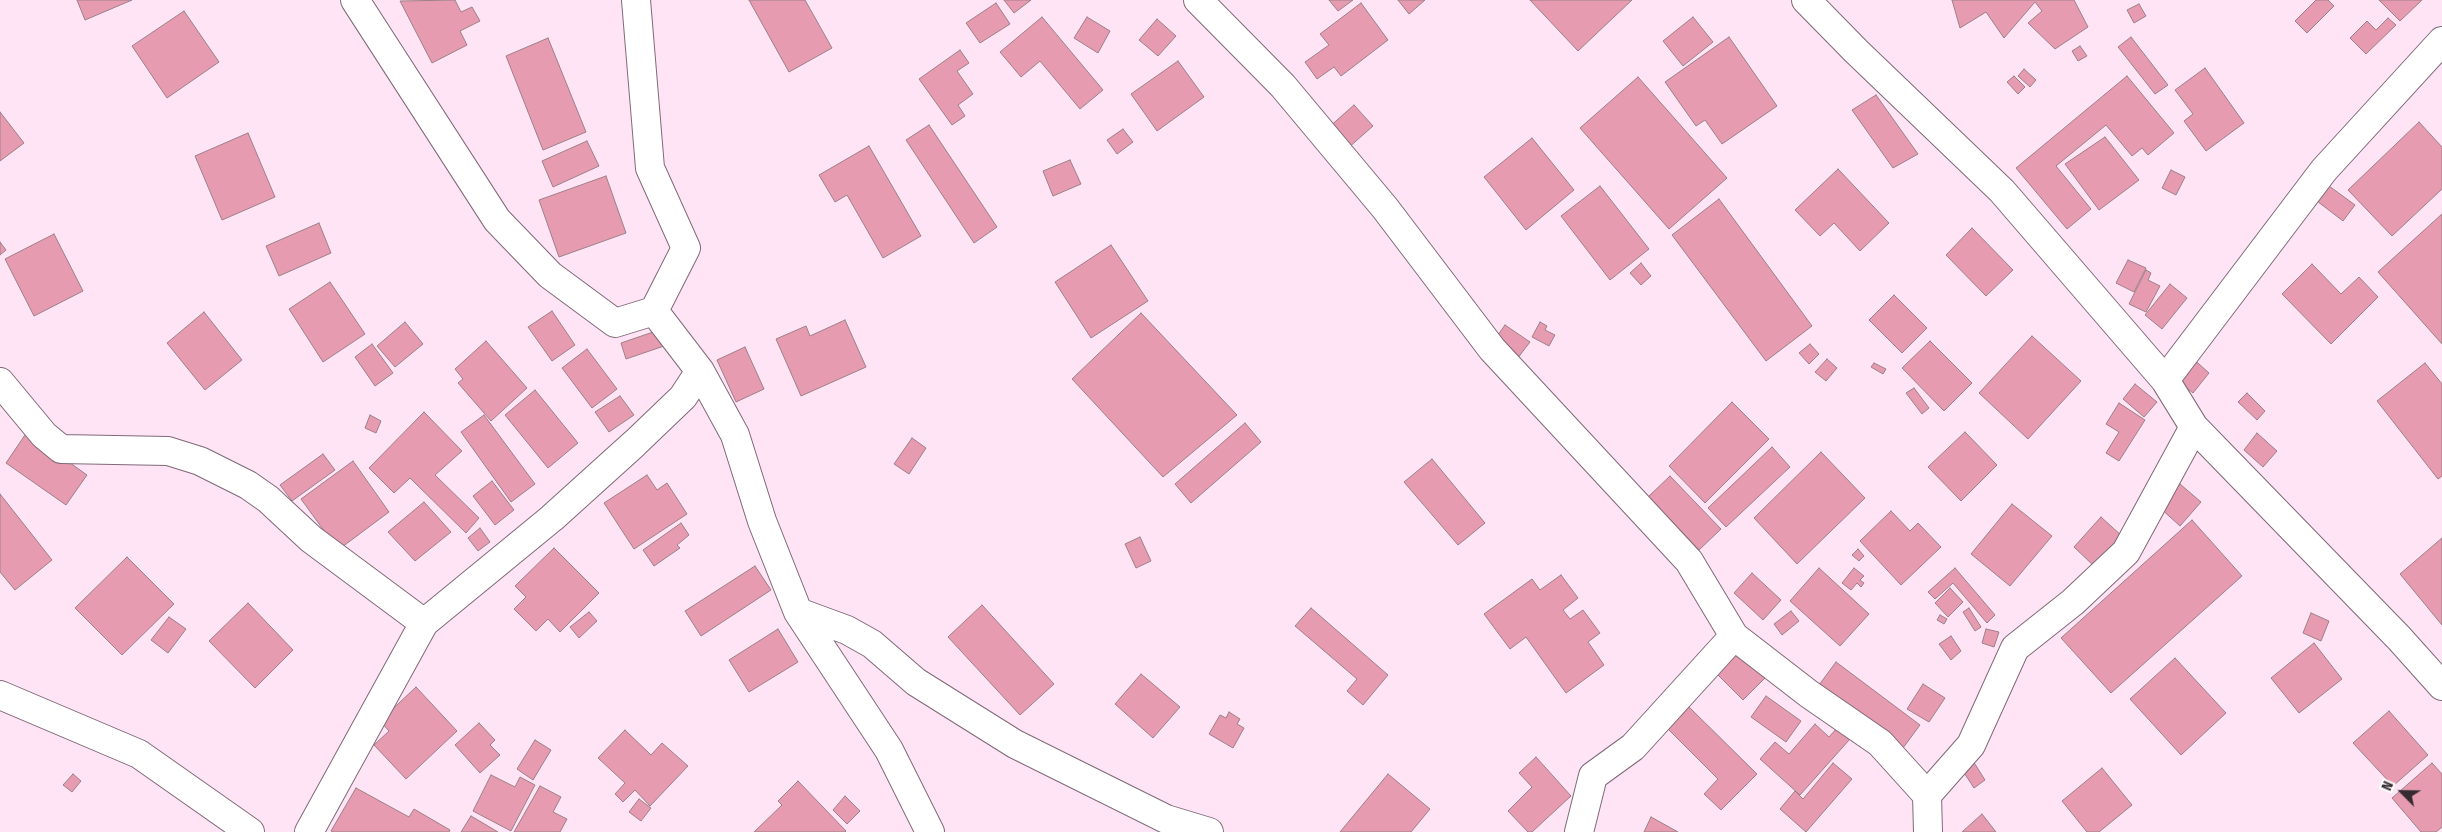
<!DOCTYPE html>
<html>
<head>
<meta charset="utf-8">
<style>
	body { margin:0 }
	#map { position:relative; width:2442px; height:832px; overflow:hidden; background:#fee4f5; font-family:"Fira Sans Condensed",sans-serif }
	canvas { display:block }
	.north { position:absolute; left:2377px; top:767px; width:50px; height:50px; -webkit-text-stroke:4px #fff; paint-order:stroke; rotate:293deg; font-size:14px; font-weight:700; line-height:20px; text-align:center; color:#342a30 }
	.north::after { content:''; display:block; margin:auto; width:18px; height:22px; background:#342a30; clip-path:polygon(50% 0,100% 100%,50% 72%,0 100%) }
</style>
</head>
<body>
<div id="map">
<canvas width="2442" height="832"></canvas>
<div class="north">N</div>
</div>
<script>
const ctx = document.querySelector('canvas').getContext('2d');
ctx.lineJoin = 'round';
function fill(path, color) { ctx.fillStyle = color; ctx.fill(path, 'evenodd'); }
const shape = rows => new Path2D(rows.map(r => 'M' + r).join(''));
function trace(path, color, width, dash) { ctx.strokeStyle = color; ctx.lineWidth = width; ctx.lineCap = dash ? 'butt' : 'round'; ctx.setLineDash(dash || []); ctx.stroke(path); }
const building = shape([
	[77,0,132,0,85,20,77,0],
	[455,0,461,12,472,7,480,21,460,31,467,45,432,63,400,1,455,0],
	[749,0,805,0,832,48,789,72,749,0],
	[1004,0,1031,0,1014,13,1004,0],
	[1329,0,1353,0,1338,11,1329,0],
	[1398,0,1425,0,1409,14,1398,0],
	[1530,0,1632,0,1578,51,1530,0],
	[1952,0,2074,0,2088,27,2055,49,2028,23,2042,11,2035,2,2004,38,1986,12,1960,28,1952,0],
	[2316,0,2328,0,2334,6,2307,33,2295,21,2316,0],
	[2379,0,2422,0,2400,21,2379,0],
	[996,3,1010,24,980,43,966,23,996,3],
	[1361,3,1388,40,1341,76,1334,67,1317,79,1305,62,1329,45,1320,34,1361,3],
	[2139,4,2146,16,2134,23,2127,10,2139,4],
	[184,11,219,62,167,98,132,46,184,11],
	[1042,17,1103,90,1080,109,1040,61,1021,77,1000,52,1042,17],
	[1087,17,1110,31,1098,53,1074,38,1087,17],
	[1693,17,1713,42,1683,66,1663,41,1693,17],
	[2388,18,2396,25,2366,54,2350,38,2367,21,2376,30,2388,18],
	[1157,19,1176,36,1158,56,1139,40,1157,19],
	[1729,37,1777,106,1722,144,1705,120,1696,126,1665,82,1729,37],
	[2131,37,2168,85,2155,94,2118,47,2131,37],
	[548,38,586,132,543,150,506,56,548,38],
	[2080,46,2087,56,2078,61,2072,51,2080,46],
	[960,50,969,63,957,71,973,94,958,105,965,116,952,125,919,79,960,50],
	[1178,61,1204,97,1157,131,1131,94,1178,61],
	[2205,68,2244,123,2206,151,2184,121,2193,114,2175,90,2205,68],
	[2024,69,2036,80,2030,87,2018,76,2024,69],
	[2014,76,2025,87,2018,94,2007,82,2014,76],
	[2127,76,2174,133,2148,155,2142,148,2132,156,2106,125,2056,166,2091,209,2067,229,2016,168,2127,76],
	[1638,77,1727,178,1669,229,1580,128,1638,77],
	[1876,95,1918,154,1893,168,1852,110,1876,95],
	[1354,105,1373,126,1347,149,1328,128,1354,105],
	[0,112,24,143,0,161,0,112],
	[2419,122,2442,147,2442,189,2392,236,2348,190,2419,122],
	[929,125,997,227,974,243,906,140,929,125],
	[1123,129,1133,142,1117,154,1107,140,1123,129],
	[248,133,275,197,222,220,195,156,248,133],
	[2105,137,2139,180,2099,210,2065,164,2105,137],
	[1532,138,1574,190,1526,230,1484,177,1532,138],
	[587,141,599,166,553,187,542,161,587,141],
	[869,146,921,236,883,258,847,195,835,202,819,175,869,146],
	[1070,160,1081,184,1053,196,1043,171,1070,160],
	[1838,169,1889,223,1860,251,1834,223,1820,236,1795,210,1838,169],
	[2171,170,2185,177,2176,195,2162,188,2171,170],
	[606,176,626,233,559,257,539,200,606,176],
	[2325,183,2355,205,2343,221,2313,198,2325,183],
	[1600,186,1649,249,1610,280,1561,216,1600,186],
	[1719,199,1812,326,1766,361,1672,235,1719,199],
	[2442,214,2442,344,2378,272,2442,214],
	[319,223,331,253,279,276,266,246,319,223],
	[1972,228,2013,270,1986,296,1946,255,1972,228],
	[54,234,83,291,34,316,5,259,54,234],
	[0,242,6,250,0,255,0,242],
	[1111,245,1148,301,1091,338,1055,282,1111,245],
	[2128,260,2146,268,2134,292,2116,283,2128,260],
	[1641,263,1651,276,1641,285,1630,273,1641,263],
	[2312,264,2341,294,2359,277,2378,297,2331,344,2282,294,2312,264],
	[2146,270,2151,273,2148,280,2160,286,2146,312,2129,304,2146,270],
	[330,282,365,334,323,362,289,309,330,282],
	[2170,284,2187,298,2162,329,2145,315,2170,284],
	[1894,295,1927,328,1902,353,1869,320,1894,295],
	[552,311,575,345,552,361,528,327,552,311],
	[204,312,242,360,205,390,167,343,204,312],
	[1141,313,1237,415,1163,477,1072,379,1141,313],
	[845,320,866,367,801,396,776,339,806,326,810,336,845,320],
	[405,322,423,344,395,367,377,346,405,322],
	[1540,322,1547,326,1545,330,1555,335,1549,346,1532,337,1540,322],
	[1505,325,1530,342,1517,359,1493,342,1505,325],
	[659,330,664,346,626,359,621,343,659,330],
	[2032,336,2081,381,2028,439,1979,393,2032,336],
	[486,341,527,388,491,421,458,383,463,379,455,369,486,341],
	[1930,341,1972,383,1944,411,1902,368,1930,341],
	[372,344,393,373,375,386,355,357,372,344],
	[1810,344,1819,354,1809,364,1799,353,1810,344],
	[745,347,764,389,736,402,717,360,745,347],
	[587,349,617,389,592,408,562,368,587,349],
	[2189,355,2209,373,2193,393,2176,379,2189,355],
	[1827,359,1837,368,1826,381,1815,372,1827,359],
	[1874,363,1886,369,1883,374,1871,367,1874,363],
	[2425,363,2442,384,2442,476,2438,479,2377,401,2425,363],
	[2135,384,2157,402,2144,417,2123,399,2135,384],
	[1914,388,1929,408,1922,414,1906,393,1914,388],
	[535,390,578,443,548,468,505,415,535,390],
	[2247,393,2265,411,2257,420,2238,402,2247,393],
	[620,396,634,415,609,432,595,412,620,396],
	[1732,402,1769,439,1705,503,1669,466,1732,402],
	[2119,403,2145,420,2119,461,2106,453,2119,432,2106,424,2119,403],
	[424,412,462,451,435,475,479,518,466,533,410,478,394,493,369,468,424,412],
	[370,415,381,421,376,433,365,428,370,415],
	[484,415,535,484,511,502,461,432,484,415],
	[1245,423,1261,442,1191,503,1175,484,1245,423],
	[27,432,87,475,66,505,6,463,27,432],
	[1965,432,1997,465,1961,501,1928,467,1965,432],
	[2257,433,2277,451,2263,467,2244,450,2257,433],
	[912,438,926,448,909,474,894,464,912,438],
	[1772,447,1790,467,1726,527,1708,508,1772,447],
	[1821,452,1865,498,1797,564,1754,518,1821,452],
	[323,454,335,470,292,501,280,485,323,454],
	[1432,459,1485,523,1458,545,1404,482,1432,459],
	[353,461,389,512,338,550,301,499,353,461],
	[647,475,657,490,667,483,687,514,634,549,604,503,647,475],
	[1670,476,1721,529,1699,550,1648,497,1670,476],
	[492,481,514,510,495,525,473,496,492,481],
	[2180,484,2201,502,2180,526,2159,507,2180,484],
	[0,494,52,560,15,590,0,572,0,494],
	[424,502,451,532,415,561,388,532,424,502],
	[2012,504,2052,536,2010,586,1971,554,2012,504],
	[1891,511,1910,531,1918,523,1941,547,1901,585,1860,541,1891,511],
	[2101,517,2123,537,2095,567,2074,547,2101,517],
	[2192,520,2242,576,2111,693,2061,638,2192,520],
	[681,523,689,535,677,545,680,548,654,566,643,550,681,523],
	[480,528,490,542,478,551,468,538,480,528],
	[1140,537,1151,561,1136,568,1125,544,1140,537],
	[2442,538,2442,625,2400,574,2442,538],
	[554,548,599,593,560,632,548,619,536,631,514,609,526,597,515,586,554,548],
	[1858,549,1864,556,1859,561,1852,555,1858,549],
	[127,557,174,604,122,655,75,608,127,557],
	[755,566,771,590,701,636,685,611,755,566],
	[1819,568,1869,614,1840,646,1790,601,1819,568],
	[1854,568,1864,576,1860,580,1864,583,1861,587,1857,583,1851,590,1842,583,1854,568],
	[1955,568,1995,615,1987,623,1953,583,1935,599,1928,592,1955,568],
	[1752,573,1781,600,1763,620,1734,593,1752,573],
	[1561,575,1578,598,1563,610,1570,619,1583,610,1600,633,1588,642,1604,665,1566,693,1526,637,1510,649,1484,614,1532,579,1540,590,1561,575],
	[1950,588,1963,602,1948,617,1935,603,1950,588],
	[248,603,293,650,255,688,209,641,248,603],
	[982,605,1054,684,1020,715,948,637,982,605],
	[1311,608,1388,675,1363,705,1347,691,1357,679,1295,626,1311,608],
	[1969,608,1981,627,1975,631,1963,612,1969,608],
	[1791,611,1799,621,1782,635,1774,624,1791,611],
	[589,612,597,621,579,638,570,627,589,612],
	[2311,613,2329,621,2321,641,2303,633,2311,613],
	[1940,615,1947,619,1944,624,1937,620,1940,615],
	[169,617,186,629,168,653,151,640,169,617],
	[778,629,798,662,749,692,729,660,778,629],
	[1986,629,1999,632,1994,647,1982,643,1986,629],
	[1951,636,1961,651,1951,660,1939,644,1951,636],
	[2314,643,2342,679,2299,713,2271,678,2314,643],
	[1729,648,1746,663,1750,660,1767,676,1743,700,1710,667,1729,648],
	[2175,658,2226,713,2181,755,2130,699,2175,658],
	[1836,662,1920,725,1903,748,1819,685,1836,662],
	[1141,674,1180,707,1153,738,1115,704,1141,674],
	[1923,684,1945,698,1929,722,1907,709,1923,684],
	[416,687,457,731,406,779,374,745,389,731,380,721,416,687],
	[1766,696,1801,721,1786,742,1751,717,1766,696],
	[1689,707,1757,774,1721,810,1704,794,1718,779,1668,729,1689,707],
	[2389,711,2428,755,2393,786,2353,743,2389,711],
	[1229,712,1240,719,1237,724,1244,728,1233,748,1209,734,1220,715,1226,718,1229,712],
	[479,723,495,740,490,745,500,755,480,773,455,745,479,723],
	[1815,724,1829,737,1837,728,1850,739,1800,795,1760,759,1775,742,1789,754,1815,724],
	[625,730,651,755,662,743,688,766,650,806,635,790,623,802,615,794,625,783,598,758,625,730],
	[535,740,551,750,533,780,517,769,535,740],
	[1536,757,1571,796,1532,832,1528,832,1508,811,1532,787,1519,773,1536,757],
	[1973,761,1985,780,1974,788,1961,768,1973,761],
	[1833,763,1852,779,1806,832,1780,809,1795,791,1803,799,1833,763],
	[2432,763,2442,774,2442,827,2436,832,2421,832,2392,798,2432,763],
	[2102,768,2132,805,2099,832,2087,832,2062,801,2102,768],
	[73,774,81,781,72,792,63,785,73,774],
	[1388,774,1430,809,1411,832,1340,832,1388,774],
	[491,775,515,787,520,777,535,785,511,831,473,811,491,775],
	[798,781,846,831,845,832,754,832,782,805,778,801,798,781],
	[540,786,561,797,553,812,567,819,560,832,514,832,540,786],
	[356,788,409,817,414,809,450,830,449,832,333,832,331,831,356,788],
	[845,796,860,811,847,824,833,810,845,796],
	[639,799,651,808,641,821,629,812,639,799],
	[1982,814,1996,832,1962,832,1982,814],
	[471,816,498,832,461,832,471,816],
	[1651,817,1678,832,1644,832,1651,817]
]);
fill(building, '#e69bb0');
trace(building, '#9d8087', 1);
const minor = shape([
	[355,0,497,220,550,275,615,323,654,311],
	[636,0,650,168,686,248,654,311,700,371,735,435,762,521,798,612,889,750,930,832],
	[1198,0,1283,86,1385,208,1492,349,1689,561,1734,636,1809,694,1880,743,1927,795,1928,832],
	[1806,0,1856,51,2002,191,2165,380,2194,427,2399,638,2442,686],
	[2165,380,2324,170,2442,41],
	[0,382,44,435,61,449,168,451,200,461,248,485,268,499,311,539,424,623],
	[798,612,847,630,872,644,916,682,1015,744,1166,819,1209,832],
	[0,695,139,754,250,832],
	[1927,795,1971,745,2015,648,2073,602,2126,552,2194,427],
	[309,832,424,623,552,518,635,443,683,397,700,371],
	[1579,832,1593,776,1633,747,1734,636]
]);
trace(minor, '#806978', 30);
trace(minor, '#fff', 28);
</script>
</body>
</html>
